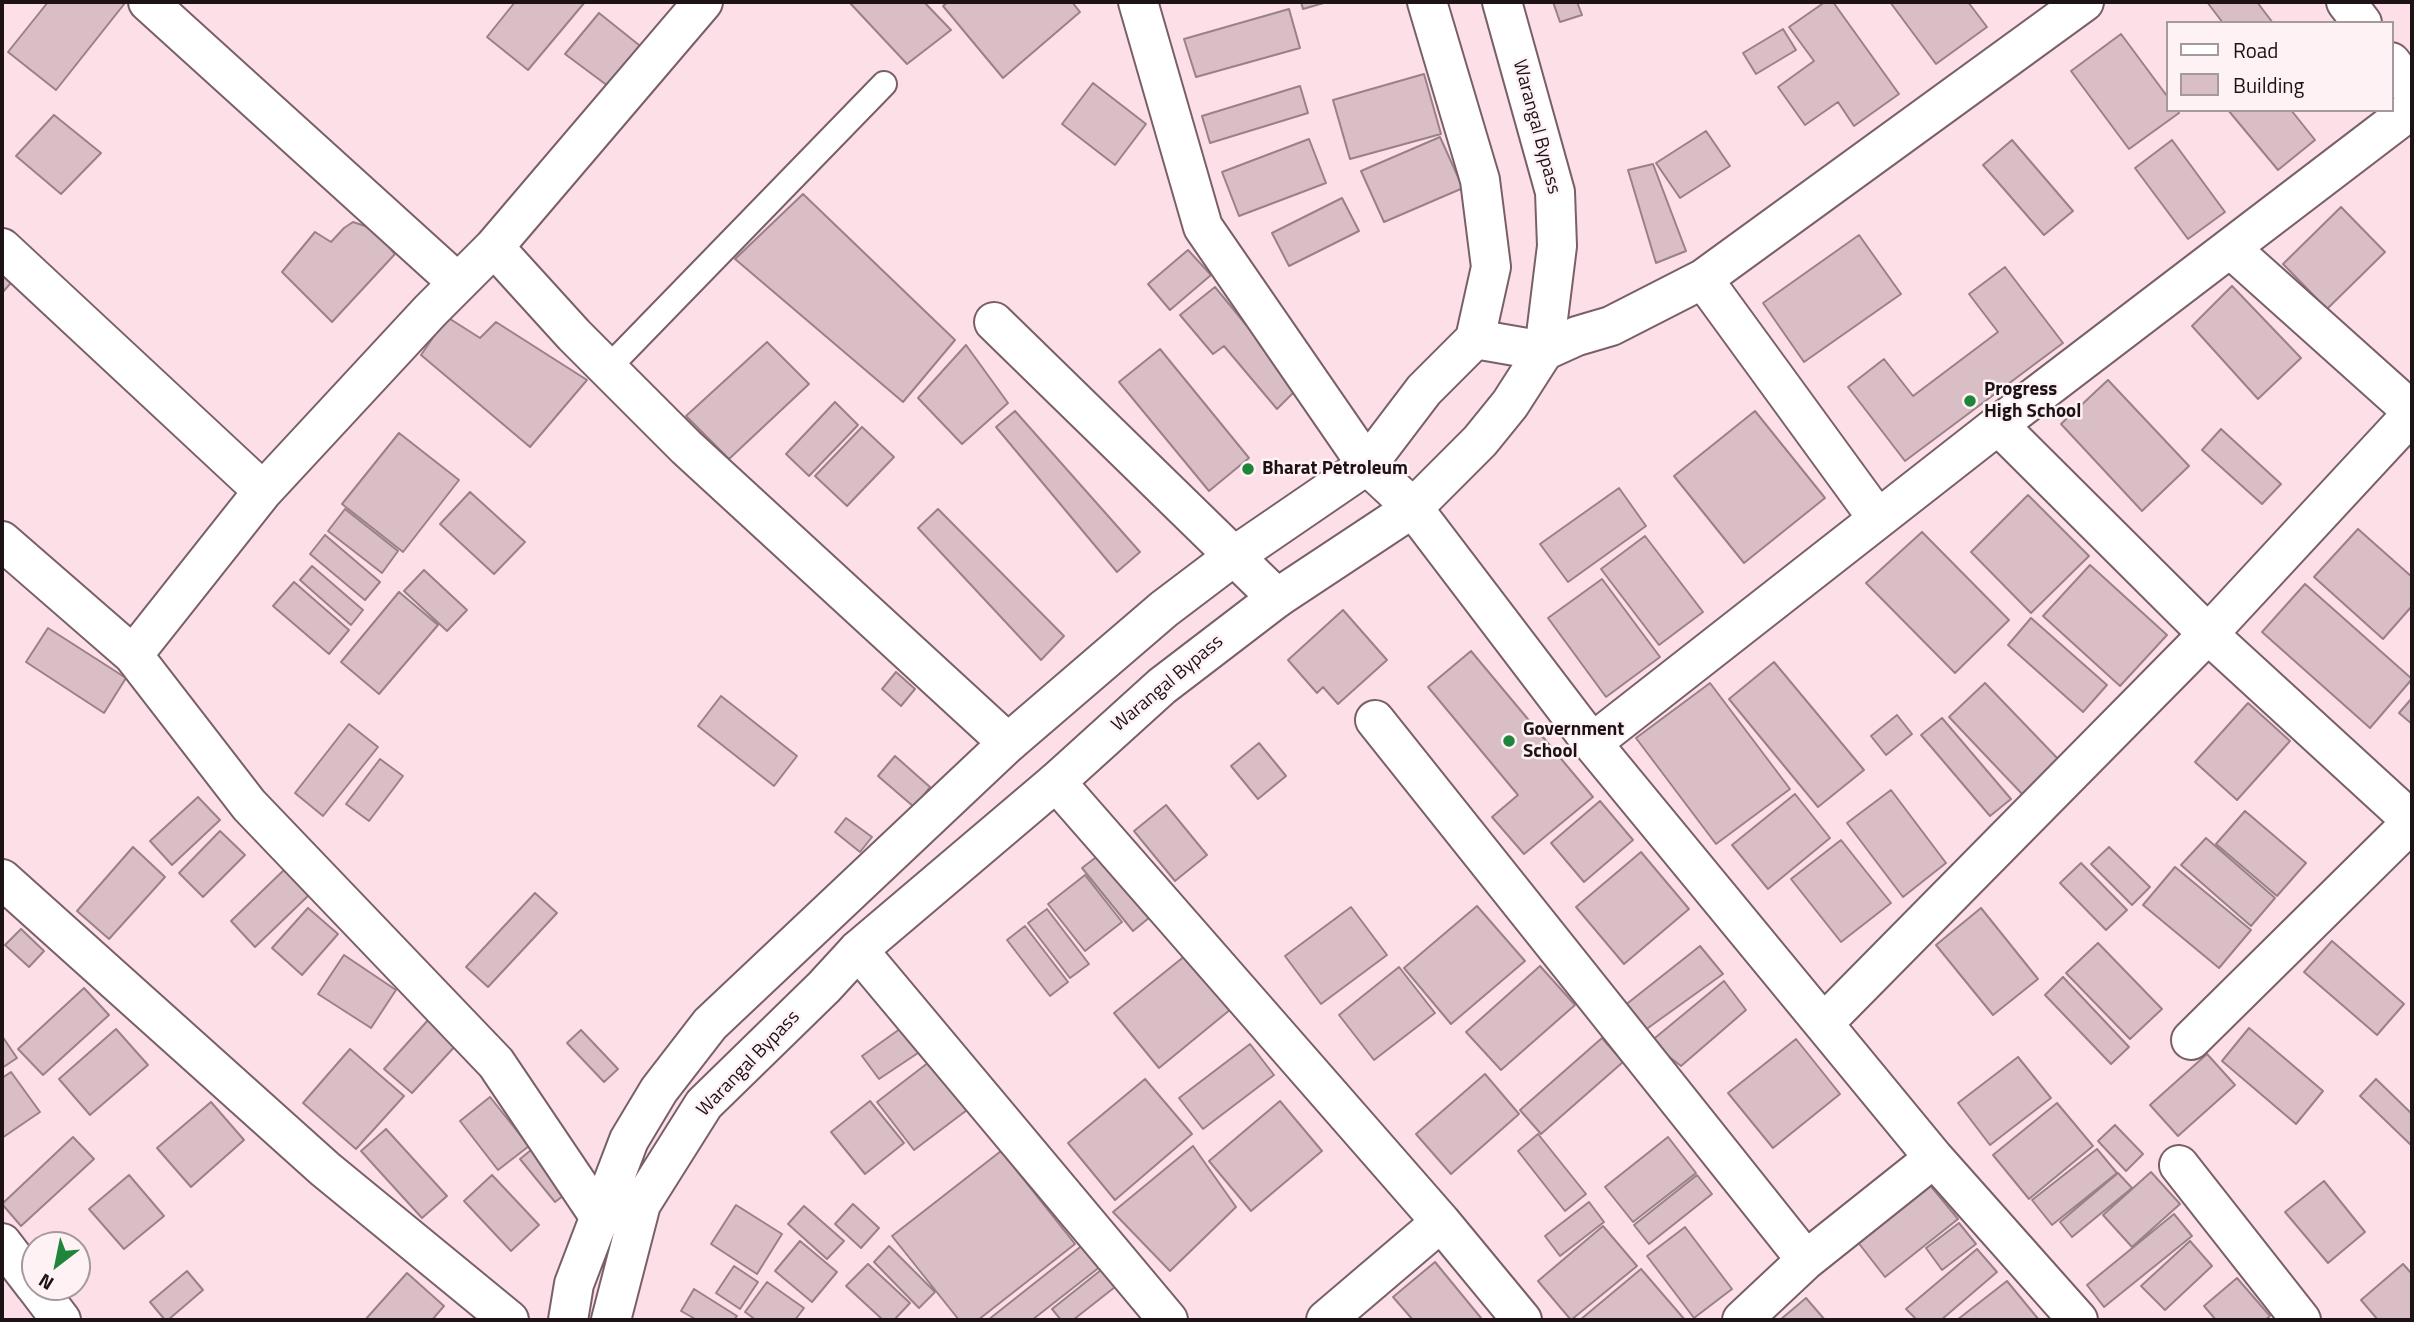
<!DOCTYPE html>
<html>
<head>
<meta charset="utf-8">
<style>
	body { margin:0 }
	#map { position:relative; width:2414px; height:1322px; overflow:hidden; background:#fddfe8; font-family:"Titillium Web",sans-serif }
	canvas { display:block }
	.frame { position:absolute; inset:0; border:4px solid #1d1317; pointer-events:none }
	.legend { position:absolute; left:2166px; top:21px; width:228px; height:91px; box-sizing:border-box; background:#fef2f5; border:2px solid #a4999c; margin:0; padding:9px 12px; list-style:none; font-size:21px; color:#1d1317 }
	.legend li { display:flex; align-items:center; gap:14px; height:35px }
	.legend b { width:35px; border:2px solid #a4999c }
	.north { position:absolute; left:21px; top:1231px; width:70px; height:70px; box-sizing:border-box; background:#fef2f5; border:2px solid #a4999c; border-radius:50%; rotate:212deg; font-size:19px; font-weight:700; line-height:28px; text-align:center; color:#1d1317 }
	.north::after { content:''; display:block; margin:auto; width:24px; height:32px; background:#1e853b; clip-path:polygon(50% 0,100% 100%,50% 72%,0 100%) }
</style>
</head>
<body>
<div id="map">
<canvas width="2414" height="1322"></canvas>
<div class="frame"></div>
<ul class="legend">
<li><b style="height:9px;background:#fff"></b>Road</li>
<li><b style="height:19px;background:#dabec6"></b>Building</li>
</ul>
<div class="north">N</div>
</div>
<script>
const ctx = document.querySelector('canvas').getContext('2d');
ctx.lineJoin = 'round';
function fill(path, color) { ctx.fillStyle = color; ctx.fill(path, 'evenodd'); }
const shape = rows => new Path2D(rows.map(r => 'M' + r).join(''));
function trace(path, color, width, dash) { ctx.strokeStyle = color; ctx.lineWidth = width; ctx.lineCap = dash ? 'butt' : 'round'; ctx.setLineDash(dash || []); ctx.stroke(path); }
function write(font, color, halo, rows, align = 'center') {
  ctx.font = font + ' "Titillium Web",sans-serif'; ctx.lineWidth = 5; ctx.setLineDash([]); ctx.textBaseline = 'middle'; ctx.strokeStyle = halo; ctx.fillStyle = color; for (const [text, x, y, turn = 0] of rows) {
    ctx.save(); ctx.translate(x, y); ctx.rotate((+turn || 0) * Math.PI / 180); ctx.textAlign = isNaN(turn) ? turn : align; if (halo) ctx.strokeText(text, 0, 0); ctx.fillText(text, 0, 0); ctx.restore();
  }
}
const building = shape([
	[48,2,125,3,56,90,8,52,48,2],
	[515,2,585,2,528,70,487,37,515,2],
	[849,2,924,2,951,30,907,64,849,2],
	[948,2,1072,2,1080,12,1003,78,943,6,948,2],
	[1301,2,1327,2,1303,9,1301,2],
	[1553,2,1577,2,1582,15,1560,22,1553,2],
	[1825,2,1833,2,1899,94,1854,126,1838,102,1805,125,1778,87,1814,61,1789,27,1825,2],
	[1890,2,1968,2,1987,27,1936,64,1890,2],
	[2207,2,2257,2,2273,23,2223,23,2207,2],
	[1289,9,1300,48,1196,77,1184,39,1289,9],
	[599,13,644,49,612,89,565,54,599,13],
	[1783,29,1796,50,1756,74,1743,53,1783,29],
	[2121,34,2167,96,2167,110,2178,110,2179,113,2129,149,2071,71,2121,34],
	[1424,74,1441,134,1350,159,1333,100,1424,74],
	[1093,83,1146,124,1115,165,1062,124,1093,83],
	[1300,86,1308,113,1210,143,1202,116,1300,86],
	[2228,110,2291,110,2315,140,2278,170,2228,110],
	[54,115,101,153,61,194,16,156,54,115],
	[1706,131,1730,166,1680,198,1656,163,1706,131],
	[1440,137,1463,188,1384,222,1361,171,1440,137],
	[1309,139,1326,183,1239,216,1222,172,1309,139],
	[2012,140,2073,211,2044,235,1983,165,2012,140],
	[2172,140,2225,212,2188,239,2135,168,2172,140],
	[1653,164,1686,251,1656,263,1628,170,1653,164],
	[803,194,955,340,903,402,735,259,803,194],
	[1342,198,1359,231,1289,266,1272,233,1342,198],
	[2341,207,2385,252,2327,309,2283,264,2341,207],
	[353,222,374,229,395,254,332,322,282,272,315,232,331,242,344,228,353,222],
	[1859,235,1901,294,1804,362,1763,303,1859,235],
	[1188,250,1211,275,1170,310,1148,284,1188,250],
	[2,262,17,276,2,293,2,262],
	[2005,267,2063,343,1905,461,1848,387,1884,359,1913,396,1998,332,1969,294,2005,267],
	[2232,286,2301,358,2258,399,2192,326,2232,286],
	[1215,287,1298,388,1277,409,1224,346,1213,354,1180,315,1215,287],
	[447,317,480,338,496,322,587,380,530,447,421,355,447,317],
	[767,342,809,384,729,459,686,416,767,342],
	[966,345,1008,403,962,444,918,398,966,345],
	[1160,349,1249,458,1209,491,1119,382,1160,349],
	[2108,380,2189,466,2142,511,2061,424,2108,380],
	[835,402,858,425,809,476,786,454,835,402],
	[1015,411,1140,552,1117,572,996,427,1015,411],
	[1755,411,1825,498,1744,563,1674,476,1755,411],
	[862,427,894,457,847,506,815,476,862,427],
	[2221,429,2281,484,2262,504,2202,450,2221,429],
	[399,433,459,480,403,552,342,504,399,433],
	[1619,488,1646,526,1568,582,1540,544,1619,488],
	[470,492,525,542,494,574,440,524,470,492],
	[2028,495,2089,556,2031,613,1971,552,2028,495],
	[345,509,398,551,382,573,328,531,345,509],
	[938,509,1064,636,1041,660,918,528,938,509],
	[2358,529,2412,577,2412,606,2383,639,2314,577,2358,529],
	[1922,532,2009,620,1955,673,1866,583,1922,532],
	[325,535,380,582,365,600,310,554,325,535],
	[1645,536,1703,612,1659,645,1601,569,1645,536],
	[2090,565,2167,635,2120,686,2043,616,2090,565],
	[312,566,363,610,351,625,300,580,312,566],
	[424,570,467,610,447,631,404,591,424,570],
	[1602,579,1660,657,1606,697,1548,618,1602,579],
	[294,582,349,630,329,654,273,606,294,582],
	[2305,584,2412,679,2370,728,2262,632,2305,584],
	[399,592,438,625,379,694,341,662,399,592],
	[1343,610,1387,660,1338,704,1323,687,1317,693,1288,660,1343,610],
	[2031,618,2107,685,2083,712,2008,645,2031,618],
	[48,628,126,678,104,713,26,662,48,628],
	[1471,651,1593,797,1524,854,1492,817,1518,795,1428,687,1471,651],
	[1774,662,1864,770,1818,807,1729,699,1774,662],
	[896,672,915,689,901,706,882,689,896,672],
	[1710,683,1790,789,1716,844,1636,738,1710,683],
	[1985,683,2060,761,2024,796,1949,717,1985,683],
	[721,696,797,756,774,786,698,726,721,696],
	[2412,698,2412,724,2399,713,2412,698],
	[2248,703,2290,741,2237,800,2195,762,2248,703],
	[1897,715,1912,734,1886,755,1871,736,1897,715],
	[1942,718,2011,799,1990,816,1921,735,1942,718],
	[349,724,378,747,323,816,295,793,349,724],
	[1259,743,1286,776,1258,799,1231,766,1259,743],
	[895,756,930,787,914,807,878,776,895,756],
	[380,759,403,776,369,821,346,804,380,759],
	[1891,790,1946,863,1903,897,1847,823,1891,790],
	[1795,794,1830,838,1768,889,1732,845,1795,794],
	[198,797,220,820,172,865,150,841,198,797],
	[1600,801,1633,840,1584,882,1551,843,1600,801],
	[1166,805,1207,855,1175,881,1134,831,1166,805],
	[2245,811,2306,863,2277,896,2216,844,2245,811],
	[846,818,872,837,860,852,835,832,846,818],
	[220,831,245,855,203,897,179,873,220,831],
	[2206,838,2275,898,2251,926,2181,865,2206,838],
	[1841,840,1891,903,1841,942,1791,879,1841,840],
	[133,847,165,877,109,939,77,911,133,847],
	[2109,847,2150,887,2132,905,2091,864,2109,847],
	[1104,851,1155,913,1133,931,1082,868,1104,851],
	[1641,852,1689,909,1624,964,1576,907,1641,852],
	[2081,863,2127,910,2106,930,2060,883,2081,863],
	[2175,867,2251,930,2219,968,2143,905,2175,867],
	[285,869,310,894,255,947,231,921,285,869],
	[1085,875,1122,922,1085,951,1048,904,1085,875],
	[535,893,557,913,488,987,466,967,535,893],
	[1477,906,1525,961,1451,1024,1404,968,1477,906],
	[1351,907,1387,955,1321,1004,1285,956,1351,907],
	[308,908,338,934,302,975,272,948,308,908],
	[1981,908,2038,979,1993,1015,1936,945,1981,908],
	[1047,909,1089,964,1070,978,1028,923,1047,909],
	[1025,926,1068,982,1050,996,1007,940,1025,926],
	[21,929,44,951,29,967,5,945,21,929],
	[2332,941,2404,1004,2377,1035,2304,972,2332,941],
	[2098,943,2162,1009,2130,1039,2066,973,2098,943],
	[1700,946,1723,974,1641,1033,1619,1010,1700,946],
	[344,955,396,990,371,1028,318,994,344,955],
	[1186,955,1231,1009,1159,1068,1114,1013,1186,955],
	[1540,966,1575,1005,1501,1070,1466,1032,1540,966],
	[1399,967,1435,1013,1374,1060,1339,1015,1399,967],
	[2063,977,2129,1047,2111,1064,2045,995,2063,977],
	[1724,981,1746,1010,1681,1066,1650,1042,1724,981],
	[84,988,109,1015,43,1075,18,1049,84,988],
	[429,1019,457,1044,412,1093,384,1069,429,1019],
	[904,1026,921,1051,879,1079,862,1056,904,1026],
	[2249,1028,2323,1091,2296,1124,2222,1061,2249,1028],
	[116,1029,148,1065,90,1115,59,1079,116,1029],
	[581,1030,618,1069,604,1082,567,1043,581,1030],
	[2,1036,17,1058,2,1068,2,1036],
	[1602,1038,1623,1062,1541,1134,1520,1110,1602,1038],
	[1796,1039,1840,1094,1773,1148,1728,1093,1796,1039],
	[1250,1044,1274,1075,1203,1129,1179,1098,1250,1044],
	[350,1049,404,1096,356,1149,303,1103,350,1049],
	[2207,1054,2235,1085,2178,1136,2150,1105,2207,1054],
	[2018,1057,2051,1098,1990,1145,1958,1103,2018,1057],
	[933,1059,971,1107,914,1150,877,1102,933,1059],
	[11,1072,40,1112,2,1138,2,1078,11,1072],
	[1485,1074,1519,1114,1451,1174,1416,1134,1485,1074],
	[1145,1079,1192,1134,1115,1200,1068,1143,1145,1079],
	[2376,1079,2412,1114,2412,1146,2360,1096,2376,1079],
	[490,1097,529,1146,498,1170,460,1121,490,1097],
	[870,1101,904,1143,865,1174,831,1132,870,1101],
	[1280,1101,1322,1151,1251,1211,1209,1161,1280,1101],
	[211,1102,244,1140,191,1187,157,1148,211,1102],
	[2057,1103,2093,1146,2029,1199,1993,1155,2057,1103],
	[2115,1125,2143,1154,2126,1171,2098,1141,2115,1125],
	[386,1129,447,1196,422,1218,361,1151,386,1129],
	[1538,1134,1586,1194,1565,1211,1518,1151,1538,1134],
	[73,1137,94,1159,21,1226,2,1204,73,1137],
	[1668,1137,1696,1173,1633,1222,1605,1187,1668,1137],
	[536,1146,571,1190,555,1202,520,1159,536,1146],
	[1193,1146,1236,1207,1170,1271,1113,1212,1193,1146],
	[2097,1149,2117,1173,2052,1225,2032,1200,2097,1149],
	[1001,1151,1075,1244,978,1320,959,1320,892,1236,1001,1151],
	[2151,1172,2180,1204,2132,1247,2103,1215,2151,1172],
	[2118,1173,2132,1188,2072,1237,2060,1222,2118,1173],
	[129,1175,164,1216,124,1249,89,1209,129,1175],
	[492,1175,539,1225,511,1251,464,1201,492,1175],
	[1697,1175,1712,1194,1649,1244,1634,1225,1697,1175],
	[2324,1181,2365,1232,2328,1263,2285,1212,2324,1181],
	[1929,1184,1958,1219,1885,1277,1857,1241,1929,1184],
	[1589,1202,1604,1222,1560,1256,1545,1236,1589,1202],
	[853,1204,879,1228,861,1248,835,1224,853,1204],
	[736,1205,782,1234,757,1274,711,1244,736,1205],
	[804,1206,844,1241,827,1259,788,1224,804,1206],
	[2174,1214,2192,1236,2104,1307,2087,1285,2174,1214],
	[1959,1223,1976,1244,1942,1270,1926,1248,1959,1223],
	[1603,1226,1637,1266,1571,1320,1538,1281,1603,1226],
	[1685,1227,1732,1289,1694,1318,1647,1256,1685,1227],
	[800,1241,837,1272,812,1302,775,1271,800,1241],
	[2190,1241,2212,1266,2165,1310,2141,1286,2190,1241],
	[1084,1244,1101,1266,1032,1320,988,1320,1084,1244],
	[889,1246,935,1292,919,1308,874,1262,889,1246],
	[1977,1249,1997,1272,1941,1320,1917,1320,1906,1309,1977,1249],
	[1435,1262,1481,1318,1478,1320,1413,1320,1393,1297,1435,1262],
	[868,1264,910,1303,894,1320,883,1320,846,1286,868,1264],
	[2403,1264,2412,1274,2412,1320,2378,1320,2361,1300,2403,1264],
	[734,1266,758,1282,740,1309,716,1293,734,1266],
	[1641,1269,1685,1320,1580,1320,1641,1269],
	[1101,1270,1115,1287,1073,1320,1061,1320,1052,1309,1101,1270],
	[187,1271,203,1290,168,1320,165,1320,150,1302,187,1271],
	[407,1273,444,1306,432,1320,365,1320,407,1273],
	[2237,1278,2270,1316,2265,1320,2216,1320,2204,1306,2237,1278],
	[2007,1281,2039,1320,1957,1320,2007,1281],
	[767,1282,804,1308,795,1320,756,1320,745,1312,767,1282],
	[694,1289,737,1316,734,1320,697,1320,681,1311,694,1289],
	[1806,1298,1825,1320,1780,1320,1806,1298]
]);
fill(building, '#dabec6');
trace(building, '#9a8088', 2);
const lane = shape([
	[608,368,884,84]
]);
const street = shape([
	[148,2,458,283],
	[1138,2,1203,227,1367,465,1413,508,1592,743,1934,1158,2078,1320],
	[2346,2,2362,23],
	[2391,62,2412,90],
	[494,247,703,2],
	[2,248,263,491],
	[2230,248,2412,411],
	[1703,279,1878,519],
	[994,322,1277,598],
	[1475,339,1544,351,1577,336,1611,326,1703,279,2084,2],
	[1998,425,2412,109],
	[2,541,133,655,249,805,496,1063,599,1216],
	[133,655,263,491,430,311,494,247,574,335,686,447,1008,743],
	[1375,720,1806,1260],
	[1592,743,1998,425,2208,634,2412,821],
	[1056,782,1441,1222,1522,1320],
	[2,879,325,1169,509,1320],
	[858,950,1168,1320],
	[1824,1023,2208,634,2412,414],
	[2191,1040,2412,822],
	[2179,1165,2301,1320],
	[2,1243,35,1286],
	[36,1287,61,1320],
	[1326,1320,1441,1222],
	[1742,1320,1806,1260,1934,1158]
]);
const secondary = shape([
	[568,1320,574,1284,629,1140,659,1090,710,1024,1008,743,1164,609,1234,556,1367,465,1424,390,1475,339,1491,267,1480,180,1427,2],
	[611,1320,641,1204,704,1104,824,987,858,950,1056,782,1162,686,1277,598,1413,508,1480,441,1510,404,1544,351,1557,246,1555,192,1502,2]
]);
trace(lane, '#796068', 28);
trace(street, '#796068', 42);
trace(secondary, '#796068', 42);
trace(lane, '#fff', 24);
trace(street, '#fff', 38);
trace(secondary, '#fff', 38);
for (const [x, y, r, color] of [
	[1970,401,7,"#1e853b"],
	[1248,469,7,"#1e853b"],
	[1509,741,7,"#1e853b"]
]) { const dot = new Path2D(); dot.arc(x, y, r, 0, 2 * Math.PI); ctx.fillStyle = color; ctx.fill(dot); trace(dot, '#fef2f5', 2.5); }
write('19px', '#1d1317', '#fef2f5', [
	["Warangal Bypass",1536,127,75],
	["Warangal Bypass",1168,684,-40],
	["Warangal Bypass",749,1064,-46]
]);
write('bold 19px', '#1d1317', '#fef2f5', [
	["Progress",1984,390],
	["High School",1984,412],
	["Bharat Petroleum",1262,469],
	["Government",1523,730],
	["School",1523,752]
], 'left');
</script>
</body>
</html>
